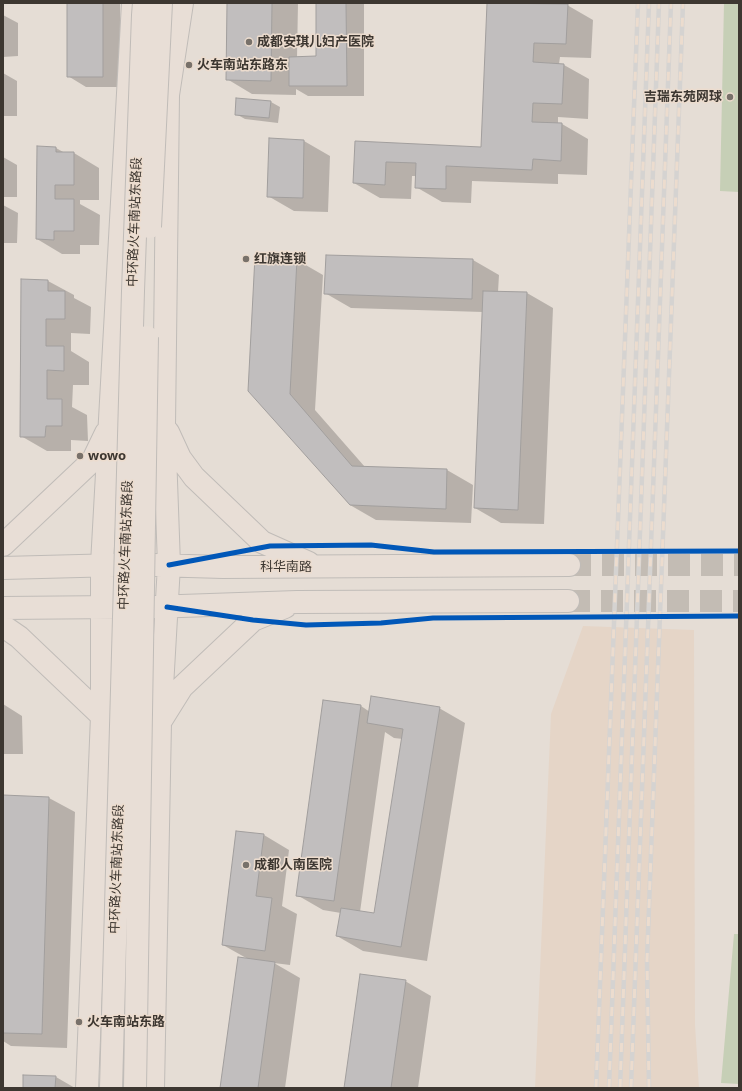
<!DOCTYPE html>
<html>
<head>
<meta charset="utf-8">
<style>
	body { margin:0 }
	#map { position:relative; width:742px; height:1091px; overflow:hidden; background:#e5ddd5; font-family:"Noto Sans",sans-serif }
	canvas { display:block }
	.frame { position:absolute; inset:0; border:4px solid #3d3731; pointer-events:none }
</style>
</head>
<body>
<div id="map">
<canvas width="742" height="1091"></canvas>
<div class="frame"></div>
</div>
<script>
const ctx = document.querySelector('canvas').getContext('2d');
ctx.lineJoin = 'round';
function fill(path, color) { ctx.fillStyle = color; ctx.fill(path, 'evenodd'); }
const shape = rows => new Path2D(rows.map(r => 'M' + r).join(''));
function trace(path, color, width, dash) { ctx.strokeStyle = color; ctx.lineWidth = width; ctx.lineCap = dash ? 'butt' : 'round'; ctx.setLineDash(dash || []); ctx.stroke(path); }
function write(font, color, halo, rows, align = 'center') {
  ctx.font = font + ' "Noto Sans","Noto Sans SC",sans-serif'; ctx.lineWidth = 3; ctx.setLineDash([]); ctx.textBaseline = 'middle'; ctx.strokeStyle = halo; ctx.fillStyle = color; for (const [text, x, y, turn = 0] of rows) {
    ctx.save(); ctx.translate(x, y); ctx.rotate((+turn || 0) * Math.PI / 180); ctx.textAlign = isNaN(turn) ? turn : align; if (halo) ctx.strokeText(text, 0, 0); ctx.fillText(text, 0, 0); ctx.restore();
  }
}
fill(shape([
	[583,626,694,630,695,1025,699,1088,535,1088,551,714]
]), '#e5d5c7');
fill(shape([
	[724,3,739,3,739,192,720,191],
	[734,934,739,934,739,1084,721,1083]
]), '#c6cfb6');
fill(shape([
	[68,3,120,3,121,87,86,87,68,76],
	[228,3,298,3,297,58,317,57,317,3,364,3,364,96,308,96,296,89,296,95,252,94,227,79],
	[488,3,558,3,557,5,567,5,593,20,591,58,560,57,559,64,564,65,589,79,588,119,558,117,558,124,562,124,588,139,587,175,558,174,558,184,472,181,471,203,442,202,416,187,417,176,412,176,411,199,380,198,354,183,356,142,482,148],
	[3,15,18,23,18,56,3,57],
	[3,73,17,81,17,116,3,116],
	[271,102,280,107,278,123,245,119,236,114],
	[270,139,304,141,330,156,328,212,294,211,268,196],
	[56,148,65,153,74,153,99,168,99,200,80,200,80,204,100,215,99,245,80,245,80,254,62,254,37,239],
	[3,157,17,165,17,197,3,197],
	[3,205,18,213,17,243,3,243],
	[256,258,297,260,323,275,315,410,365,467,447,470,473,485,471,523,376,520,350,505,249,390],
	[473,260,499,275,498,292,527,293,553,308,544,524,501,523,475,508,483,312,351,308,325,293],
	[48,281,74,295,74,298,91,307,90,334,71,333,71,351,89,362,89,385,73,385,72,407,87,415,88,441,71,440,71,451,47,451,21,436],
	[3,704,22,716,23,754,3,754],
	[361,706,370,712,439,708,465,723,427,961,363,951,337,936,341,913,323,910,297,895],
	[385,732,394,738,403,739,375,914,360,912],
	[3,796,49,798,75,812,67,1048,11,1046,3,1041],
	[264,835,289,850,282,906,297,914,290,965,274,963,300,978,285,1088,221,1088,248,959,223,945],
	[405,981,431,996,418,1088,345,1088],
	[56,1077,75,1088,24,1088]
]), '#0003');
const building = shape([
	[67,3,103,3,103,77,67,77,67,3],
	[227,3,272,3,271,81,226,80,227,3],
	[316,3,346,3,347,86,289,86,289,57,316,56,316,3],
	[487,3,568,4,566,44,534,43,533,62,564,64,562,104,533,103,532,122,562,123,561,161,533,159,532,170,446,166,446,189,415,188,416,163,386,162,385,185,353,183,355,141,481,147,487,3],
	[236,98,271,101,269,118,235,115,236,98],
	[269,138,304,140,303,198,267,197,269,138],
	[37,146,56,147,56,152,74,152,74,185,55,185,55,199,74,199,74,231,54,231,54,240,36,239,37,146],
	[326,255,473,259,472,299,324,294,326,255],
	[255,256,297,259,290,394,352,466,447,469,446,509,350,505,248,391,255,256],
	[21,279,48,280,48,291,65,291,65,319,46,319,46,346,64,346,64,371,47,370,47,399,62,399,62,426,46,426,45,437,20,437,21,279],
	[483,291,527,292,518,510,474,508,483,291],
	[371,696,440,707,401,947,336,936,341,908,374,913,403,729,367,723,371,696],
	[323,700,361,705,334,901,296,896,323,700],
	[3,795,49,797,42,1034,3,1033,3,795],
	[236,831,264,834,256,896,272,898,265,951,222,945,236,831],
	[238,957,275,962,258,1088,220,1088,238,957],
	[360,974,406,980,391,1088,344,1088,360,974],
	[23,1075,56,1076,55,1088,23,1088,23,1075]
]);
fill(building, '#c1bebe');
trace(building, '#a19e9d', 1);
trace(shape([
	[569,565,739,565],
	[568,601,739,601]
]), '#c3bcb4', 22, [22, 11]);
const major = shape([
	[168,432,180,458,194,477,262,542,309,563],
	[3,545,93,460,106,433],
	[154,565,223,567,569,565],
	[3,568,118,565],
	[152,607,297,602,568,601],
	[3,608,118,607],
	[3,626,19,637,102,716],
	[162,719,182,687,253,620,285,607],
	[87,1088,102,716,102,564,133,3],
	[153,1088,160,722,169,565,164,425,168,95,182,3]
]);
trace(major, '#c0bcb8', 24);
trace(major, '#e8ded6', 22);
const rail = shape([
	[596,1088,638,3],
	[609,1088,649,3],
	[620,1088,659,3],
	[631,1088,671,3],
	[649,1088,647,960,683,3]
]);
trace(rail, '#d5d3d1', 4.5);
trace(rail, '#ecdcce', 3, [9]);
const majorBridge = shape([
	[150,227,161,3],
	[111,1088,133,291,143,15,144,3],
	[135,1088,147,337]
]);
trace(majorBridge, '#c0bcb8', 24, []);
trace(majorBridge, '#e8ded6', 22);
trace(shape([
	[169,565,270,546,371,545,434,552,739,551],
	[167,607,253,620,306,625,381,623,433,618,739,616]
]), '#0057b8', 5);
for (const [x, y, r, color] of [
	[249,42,4,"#78716a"],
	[189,65,4,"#78716a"],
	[730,97,4,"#78716a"],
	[246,259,4,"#78716a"],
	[80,456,4,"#78716a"],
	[246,865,4,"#78716a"],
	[79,1022,4,"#78716a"]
]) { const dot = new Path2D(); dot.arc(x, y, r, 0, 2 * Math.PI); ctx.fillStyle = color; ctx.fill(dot); trace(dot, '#ecdcce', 1.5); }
write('bold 13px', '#3d3731', '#ecdcce', [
	["成都安琪儿妇产医院",257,42],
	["火车南站东路东",197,65],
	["吉瑞东苑网球",722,97,"right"],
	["红旗连锁",254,259],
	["wowo",88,456],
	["成都人南医院",254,865],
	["火车南站东路",87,1022]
], 'left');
write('13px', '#3d3731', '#ecdcce', [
	["中环路火车南站东路段",135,222,-88],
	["中环路火车南站东路段",126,545,-88],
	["科华南路",286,567],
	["中环路火车南站东路段",117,869,-88]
]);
</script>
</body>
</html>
